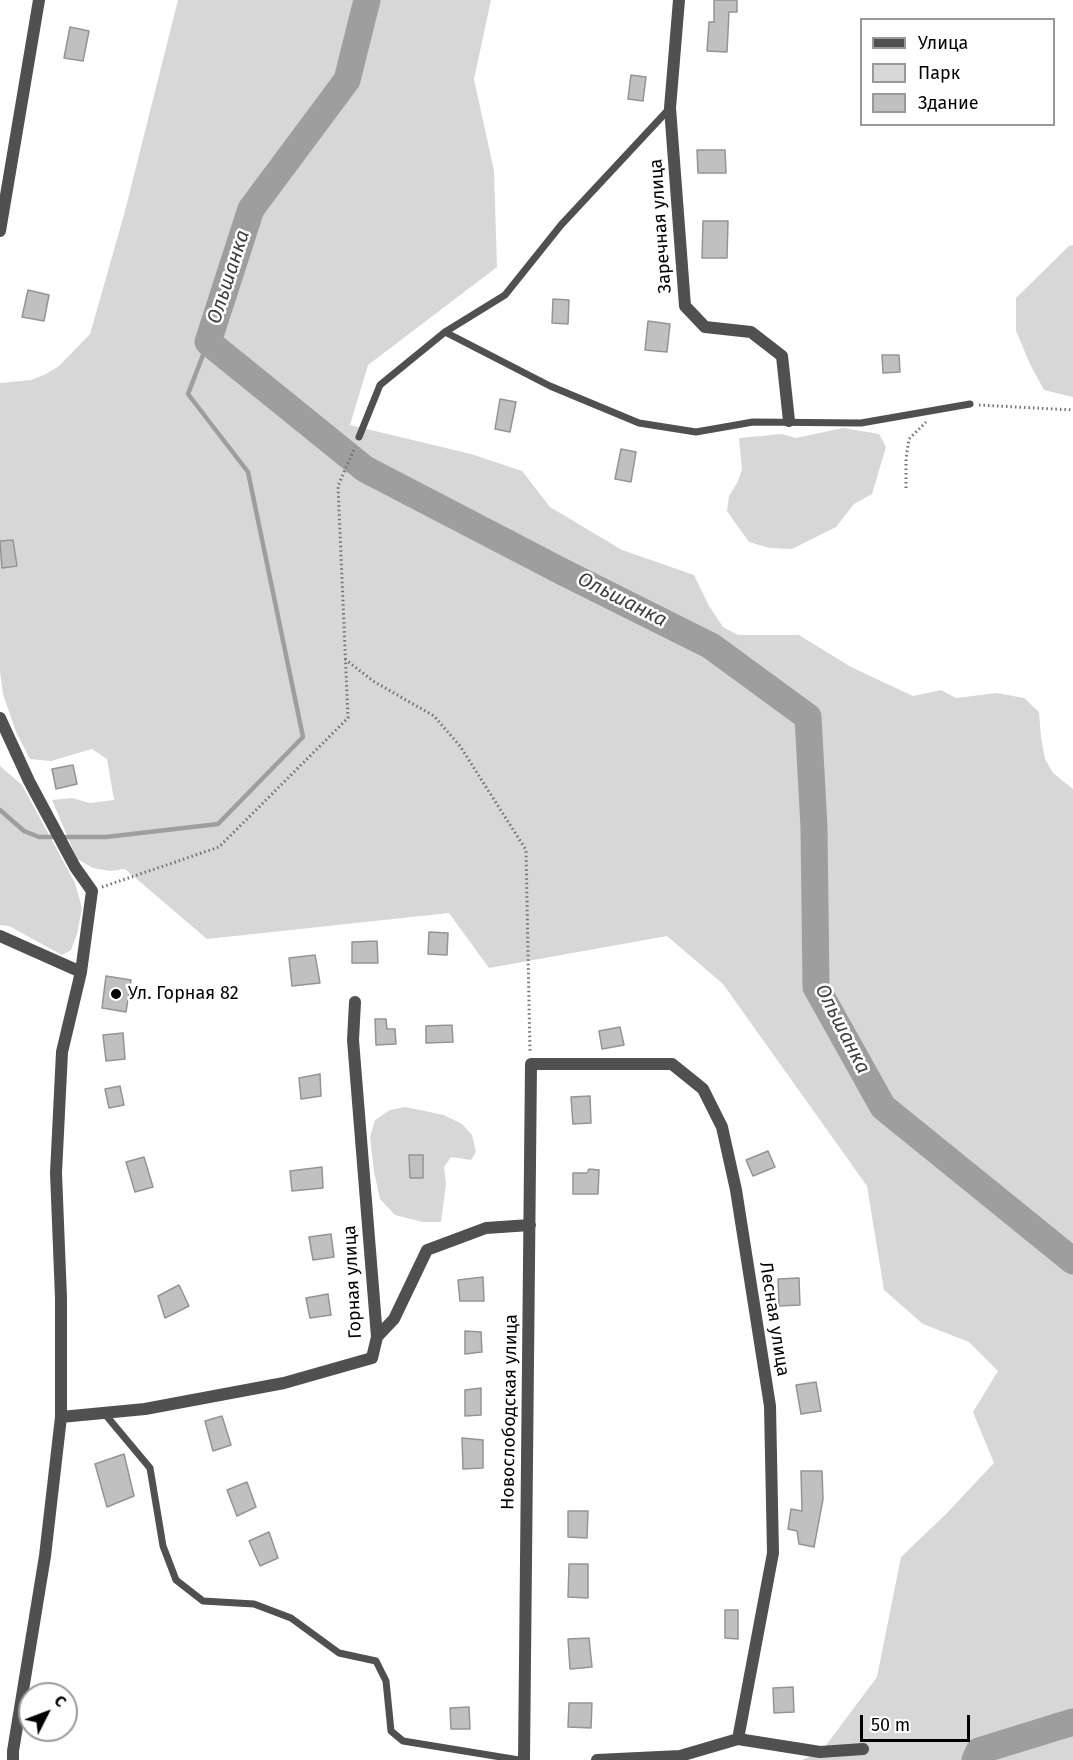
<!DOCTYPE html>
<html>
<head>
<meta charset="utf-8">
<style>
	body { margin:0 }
	#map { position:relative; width:1073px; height:1760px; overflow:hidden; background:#fff; font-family:"Fira Sans",sans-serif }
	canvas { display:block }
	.legend { position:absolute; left:860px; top:18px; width:195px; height:108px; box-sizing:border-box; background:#fff; border:2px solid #999; margin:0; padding:8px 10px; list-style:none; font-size:18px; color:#000 }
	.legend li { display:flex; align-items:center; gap:12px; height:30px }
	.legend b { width:30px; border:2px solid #999 }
	.north { position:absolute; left:18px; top:1682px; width:60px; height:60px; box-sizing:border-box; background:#fff; border:2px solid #999; border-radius:50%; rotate:48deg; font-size:16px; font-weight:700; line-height:24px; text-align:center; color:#000 }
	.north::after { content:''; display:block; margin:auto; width:21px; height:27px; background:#000; clip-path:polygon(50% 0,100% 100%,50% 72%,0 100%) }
	.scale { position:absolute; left:860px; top:1715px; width:110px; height:27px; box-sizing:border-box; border:3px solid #000; border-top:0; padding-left:8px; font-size:18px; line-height:21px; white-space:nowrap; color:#000; -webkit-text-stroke:4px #fff; paint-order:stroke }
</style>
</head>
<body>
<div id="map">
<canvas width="1073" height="1760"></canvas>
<ul class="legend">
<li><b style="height:8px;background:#505050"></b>Улица</li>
<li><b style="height:16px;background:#d7d7d7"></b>Парк</li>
<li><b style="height:16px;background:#c0c0c0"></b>Здание</li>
</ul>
<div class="north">С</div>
<div class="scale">50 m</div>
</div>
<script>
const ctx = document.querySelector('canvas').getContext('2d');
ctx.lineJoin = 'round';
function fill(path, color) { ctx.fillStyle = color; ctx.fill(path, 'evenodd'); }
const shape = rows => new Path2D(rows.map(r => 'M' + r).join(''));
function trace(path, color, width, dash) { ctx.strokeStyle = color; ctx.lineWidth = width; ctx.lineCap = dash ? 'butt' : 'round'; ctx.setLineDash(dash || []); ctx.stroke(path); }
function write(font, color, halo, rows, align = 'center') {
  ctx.font = font + ' "Fira Sans",sans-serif'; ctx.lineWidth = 5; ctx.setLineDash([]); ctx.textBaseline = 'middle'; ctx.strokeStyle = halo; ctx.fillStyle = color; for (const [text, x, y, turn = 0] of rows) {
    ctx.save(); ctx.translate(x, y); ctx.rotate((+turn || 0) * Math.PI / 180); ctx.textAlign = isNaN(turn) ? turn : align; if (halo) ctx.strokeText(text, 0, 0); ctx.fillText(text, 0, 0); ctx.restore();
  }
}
fill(shape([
	[178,0,491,0,474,79,494,171,497,267,368,365,350,425,471,454,522,471,550,507,622,550,694,575,709,606,723,627,738,635,799,635,851,667,913,696,941,690,956,698,997,693,1024,698,1039,712,1041,737,1045,759,1053,773,1073,789,1073,1760,802,1760,821,1752,877,1677,901,1557,946,1514,994,1463,973,1412,998,1371,969,1342,923,1324,884,1290,867,1186,723,984,667,936,489,968,449,913,207,939,125,869,110,871,93,868,77,859,52,800,72,798,90,803,114,800,107,759,92,749,51,761,30,759,16,732,3,694,0,671,0,383,31,380,46,374,59,366,90,334,125,211],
	[1073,245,1073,397,1044,390,1030,364,1016,331,1016,298,1069,246],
	[843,428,879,434,886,447,872,494,854,504,836,527,792,549,770,548,749,542,727,511,729,496,737,483,742,470,739,438,782,434,796,438],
	[0,766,22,785,75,883,82,908,77,934,71,950,62,955,9,926,0,925],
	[405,1107,444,1115,462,1124,472,1135,476,1152,471,1160,451,1157,444,1167,446,1184,441,1222,423,1222,395,1215,380,1199,374,1172,370,1137,375,1120,390,1110]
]), '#d7d7d7');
trace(shape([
	[0,810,24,831,39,837,106,837,218,824,303,737,248,472,188,394,208,342]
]), '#9e9e9e', 4.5);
trace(shape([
	[367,0,347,80,251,209,208,342,365,469,561,571,711,646,808,717,814,827,816,987,883,1107,1073,1261],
	[975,1760,979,1751,1073,1722]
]), '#9e9e9e', 27);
const building = shape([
	[714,0,737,0,737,12,729,12,727,52,707,51,709,22,714,22,714,0],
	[70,27,89,31,83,61,64,58,70,27],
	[631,75,646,77,643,101,628,99,631,75],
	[697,150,725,150,726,173,698,173,697,150],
	[703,221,728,221,727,258,702,258,703,221],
	[28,290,49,295,44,321,22,317,28,290],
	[553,299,569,300,568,324,552,323,553,299],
	[648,321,670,324,667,352,645,350,648,321],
	[882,355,899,355,900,372,883,373,882,355],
	[500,399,516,402,510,432,495,429,500,399],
	[621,449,636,452,631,482,615,479,621,449],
	[13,540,17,566,2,568,0,541,13,540],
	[73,765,77,784,56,789,52,769,73,765],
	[429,932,448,933,447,955,428,954,429,932],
	[377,941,378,963,352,963,352,942,377,941],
	[315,955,320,983,292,986,289,958,315,955],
	[106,976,131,980,126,1012,102,1008,106,976],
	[375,1019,386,1019,387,1029,395,1029,396,1044,376,1045,375,1019],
	[452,1025,453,1042,426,1043,426,1026,452,1025],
	[620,1027,624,1045,602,1049,599,1031,620,1027],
	[123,1033,125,1059,106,1061,103,1035,123,1033],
	[320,1074,321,1096,301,1099,299,1078,320,1074],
	[120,1086,124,1105,109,1108,105,1089,120,1086],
	[590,1096,591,1123,573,1124,571,1097,590,1096],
	[768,1151,775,1167,753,1176,746,1160,768,1151],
	[409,1155,423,1155,423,1178,410,1178,409,1155],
	[144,1157,153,1187,135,1192,126,1162,144,1157],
	[322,1167,323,1188,292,1191,290,1171,322,1167],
	[589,1169,599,1170,598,1194,573,1194,573,1173,587,1173,589,1169],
	[331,1234,334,1257,313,1260,309,1237,331,1234],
	[483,1277,484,1301,460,1301,458,1280,483,1277],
	[799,1278,800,1305,779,1306,778,1279,799,1278],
	[179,1285,189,1306,165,1318,158,1296,179,1285],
	[328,1294,331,1315,310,1318,306,1298,328,1294],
	[465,1331,481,1332,482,1352,465,1354,465,1331],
	[816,1382,821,1411,801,1414,796,1385,816,1382],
	[481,1388,481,1415,465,1416,465,1390,481,1388],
	[222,1416,231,1445,213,1451,205,1421,222,1416],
	[462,1438,483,1440,483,1468,463,1469,462,1438],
	[124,1454,134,1496,107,1507,95,1464,124,1454],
	[801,1471,822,1471,823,1499,814,1547,799,1544,797,1531,788,1529,791,1509,802,1511,801,1471],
	[247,1482,256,1507,237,1516,227,1490,247,1482],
	[568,1511,588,1511,587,1538,568,1537,568,1511],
	[269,1532,278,1558,260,1566,249,1541,269,1532],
	[569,1564,588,1564,588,1598,568,1597,569,1564],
	[725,1610,738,1610,738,1639,725,1638,725,1610],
	[589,1638,592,1667,570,1669,568,1639,589,1638],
	[793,1687,794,1712,774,1713,773,1688,793,1687],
	[569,1703,592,1703,591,1728,568,1727,569,1703],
	[469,1707,470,1729,451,1729,450,1708,469,1707]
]);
fill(building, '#c0c0c0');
trace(building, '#949494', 1.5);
trace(shape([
	[979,405,1073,410],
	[906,488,906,459,909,439,926,422],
	[345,659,373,681,434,716,460,746,526,850,530,1053],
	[102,887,219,847,348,718,338,486,355,447]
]), '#727272', 3, [1.5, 3]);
trace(shape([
	[445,332,550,386,639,423,696,432,753,422,861,423,970,404],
	[359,437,380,385,445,332,505,295,561,225,670,108],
	[104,1413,150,1468,163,1546,176,1580,203,1601,254,1604,291,1618,339,1653,376,1661,386,1681,391,1731,403,1741,519,1760]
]), '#505050', 7);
trace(shape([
	[679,0,670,108,685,306,705,327,751,332,782,356,789,421],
	[0,231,39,0],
	[0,718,29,781,75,867,92,891,81,972,62,1052,56,1173,61,1298,61,1417,45,1556,13,1751,13,1760],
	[0,936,81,972],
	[377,1337,394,1319,427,1250,486,1228,530,1225],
	[61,1417,145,1409,284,1383,372,1358,377,1337,353,1040,355,1002],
	[524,1760,531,1064,672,1064,703,1089,722,1127,736,1190,770,1406,773,1553,738,1739],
	[597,1760,680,1756,738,1739,820,1752,863,1749]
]), '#505050', 12);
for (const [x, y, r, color] of [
	[116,994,6,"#000"]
]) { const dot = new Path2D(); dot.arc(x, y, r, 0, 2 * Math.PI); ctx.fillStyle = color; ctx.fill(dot); trace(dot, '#fff', 2); }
write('18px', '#000', '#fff', [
	["Заречная улица",661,226,-94],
	["Горная улица",353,1282,-93],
	["Лесная улица",774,1319,81],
	["Новослободская улица",510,1412,-89]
]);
write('18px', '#000', '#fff', [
	["Ул. Горная 82",128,994]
], 'left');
write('italic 20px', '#3f3f3f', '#fff', [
	["Ольшанка",229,277,-72],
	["Ольшанка",622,600,27],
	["Ольшанка",842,1029,63]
]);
</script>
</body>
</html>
